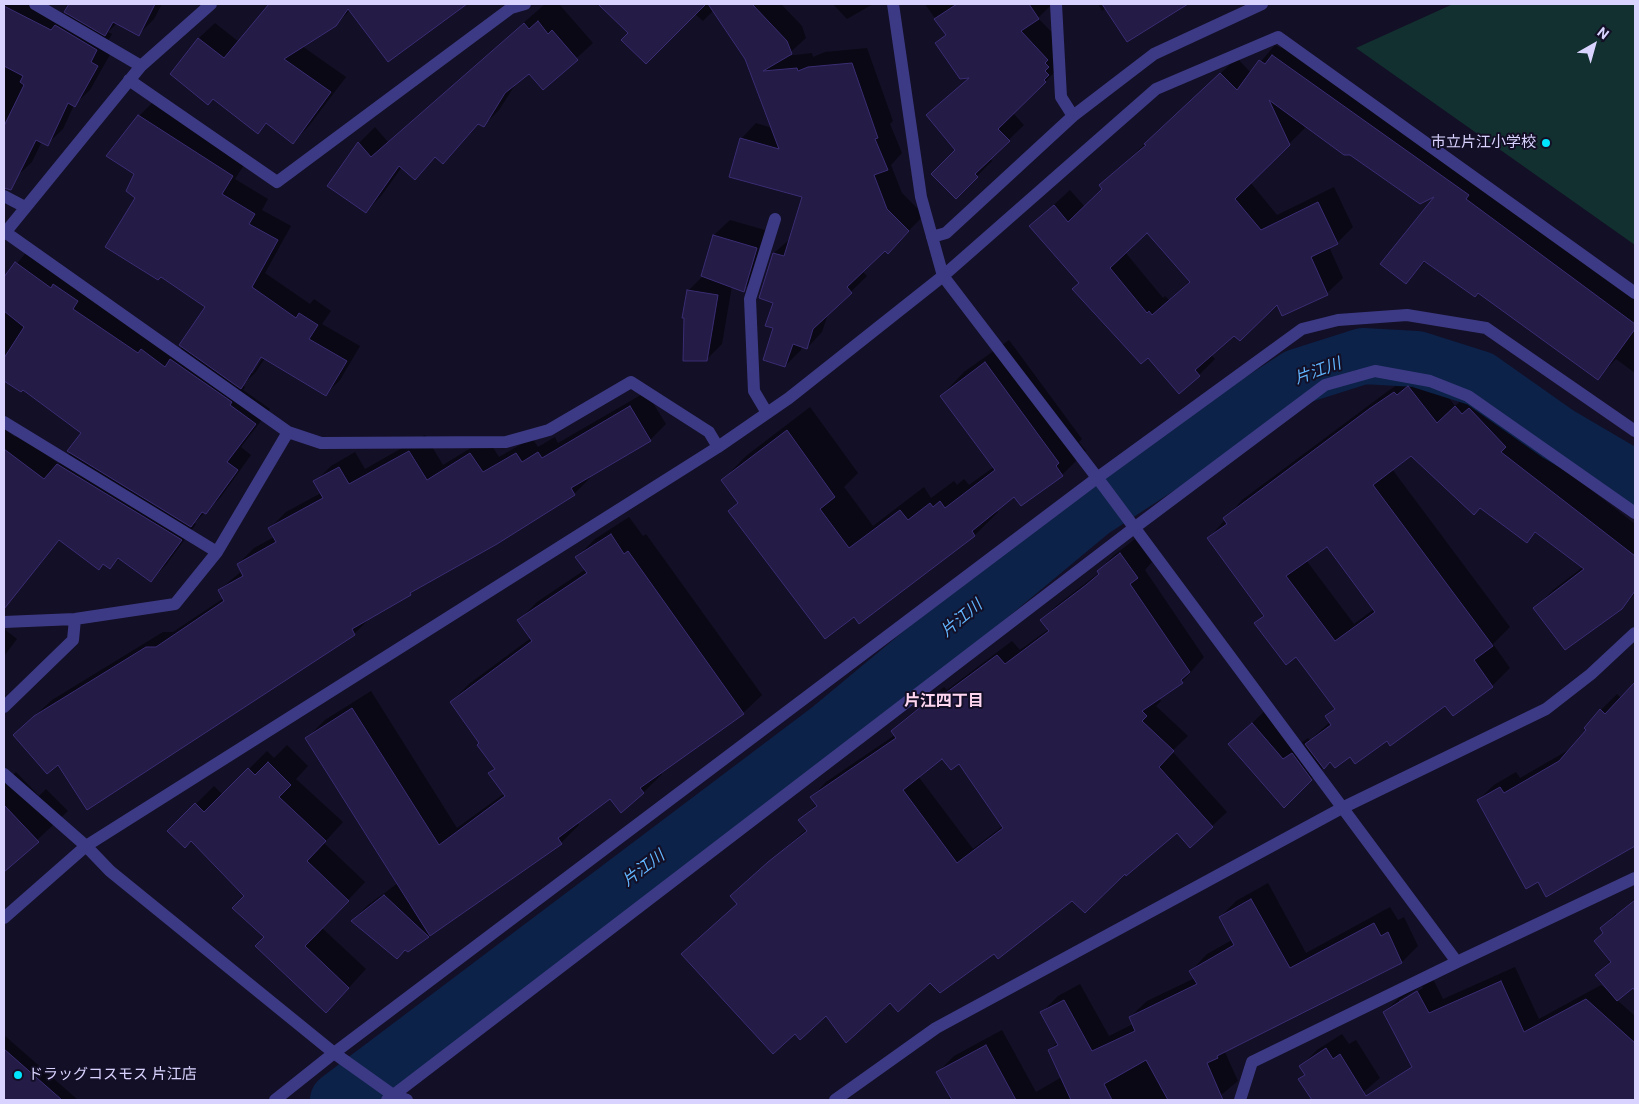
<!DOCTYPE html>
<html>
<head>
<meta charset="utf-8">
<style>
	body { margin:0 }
	#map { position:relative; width:1639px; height:1104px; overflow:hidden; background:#130f26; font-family:Roboto,sans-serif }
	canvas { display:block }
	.frame { position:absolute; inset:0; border:5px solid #d9d4ff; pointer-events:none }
	.north { position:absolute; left:1569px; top:20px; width:50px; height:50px; -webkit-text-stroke:4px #130f26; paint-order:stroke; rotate:38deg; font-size:14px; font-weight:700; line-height:20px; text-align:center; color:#d9d4ff }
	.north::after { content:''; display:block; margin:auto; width:18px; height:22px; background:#d9d4ff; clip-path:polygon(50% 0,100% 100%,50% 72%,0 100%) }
</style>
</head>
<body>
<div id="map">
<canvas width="1639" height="1104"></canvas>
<div class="frame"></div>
<div class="north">N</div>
</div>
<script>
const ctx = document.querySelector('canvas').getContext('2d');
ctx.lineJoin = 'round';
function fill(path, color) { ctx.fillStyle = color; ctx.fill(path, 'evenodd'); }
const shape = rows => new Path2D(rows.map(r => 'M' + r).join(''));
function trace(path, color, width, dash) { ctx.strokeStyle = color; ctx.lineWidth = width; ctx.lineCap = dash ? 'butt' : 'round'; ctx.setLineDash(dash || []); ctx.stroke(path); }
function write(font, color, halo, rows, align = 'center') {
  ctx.font = font + ' Roboto,"Noto Sans JP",sans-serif'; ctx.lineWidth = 4; ctx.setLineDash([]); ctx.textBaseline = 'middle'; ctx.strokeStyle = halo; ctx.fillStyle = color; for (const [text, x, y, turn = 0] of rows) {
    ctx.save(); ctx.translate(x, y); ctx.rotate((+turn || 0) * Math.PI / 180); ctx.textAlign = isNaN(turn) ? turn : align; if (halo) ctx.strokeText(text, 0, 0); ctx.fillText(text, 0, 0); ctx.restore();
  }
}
fill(shape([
	[1453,4,1635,4,1635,245,1356,48]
]), '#12302f');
fill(shape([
	[4,4,45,4,67,15,69,13,66,11,71,4,162,4,154,19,139,34,117,23,108,32,112,34,105,46,112,51,90,90,74,105,63,129,47,144,42,141,32,162,16,177,4,171],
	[271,4,464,4,389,61,350,10,336,25,302,46,346,77,308,127,293,142,267,123,257,132,213,97,172,74,199,38,215,23,239,42],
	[545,4,559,4,593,43,543,89,529,72,517,82,499,110,483,126,479,123,443,162,436,156,415,178,402,167,381,196,366,212,328,185,359,143,375,127,388,142],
	[616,4,781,4,802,26,806,38,786,56,812,53,813,57,825,52,867,48,893,121,890,124,902,153,891,165,902,193,924,215,888,252,885,249,862,271,867,276,828,314,822,332,807,348,802,346,801,350,785,366,775,328,774,302,761,297,774,253,791,238,804,196,741,139,756,123,772,128,746,59,714,10,703,21,695,14,630,33,608,12],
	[833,4,873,4,847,19],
	[925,4,1052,4,1038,18,1063,44,1061,66,1013,113,1024,125,990,158,992,161,956,197,957,150,927,115,970,77,937,43,946,34],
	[1098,4,1179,4,1167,15,1106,8,1102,11],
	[1289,40,1635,297,1635,373,1616,359,1598,378,1479,292,1426,261,1405,282,1439,193,1351,154,1303,124,1305,128,1250,182,1277,215,1334,187,1353,227,1337,243,1329,247,1343,278,1327,293,1278,303,1234,334,1211,355,1215,359,1199,375,1080,282,1031,226,1070,190,1085,207,1104,189,1101,186,1117,170,1237,58,1251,73,1275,45,1281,48],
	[1148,231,1190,281,1169,300,1165,296,1163,298,1125,252],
	[153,102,246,162,235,179,268,199,262,210,291,226,265,273,310,304,314,299,331,311,322,324,360,346,340,380,326,394,265,358,255,373,242,385,245,387,243,390,270,409,241,447,251,455,220,498,194,523,196,524,166,565,151,580,120,558,110,568,104,563,99,568,60,540,18,589,11,585,4,592,4,429,15,437,18,434,59,464,71,452,83,433,23,389,21,391,4,380,4,279,30,248,179,352,207,306,137,197,139,116],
	[264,351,266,353,253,373,250,373],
	[730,220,772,232,759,274,743,290,732,286,722,344,706,360,688,291,704,275,714,235],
	[1009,340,1082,439,1079,442,1086,451,1062,475,1021,505,1015,495,996,510,998,512,975,535,859,622,730,511,739,502,723,480,746,456,810,407,858,473,844,487,873,526,924,487,931,498,954,481,957,485,964,479,969,485,994,467,941,396,964,372],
	[1427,369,1455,406,1474,389,1480,397,1488,391,1523,428,1518,433,1635,524,1635,594,1620,609,1535,608,1553,590,1583,567,1536,532,1526,541,1411,454,1392,469,1510,627,1493,644,1510,668,1492,686,1445,704,1387,740,1351,755,1331,760,1284,806,1230,744,1268,708,1300,744,1308,738,1310,740,1330,722,1326,716,1335,708,1296,656,1256,623,1264,614,1209,538,1242,500,1388,391,1413,374,1415,378],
	[1327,545,1374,609,1354,624,1306,560],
	[646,392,666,424,650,440,589,476,590,478,574,494,370,618,354,634,58,763,14,735,52,700,163,632,173,632,224,598,219,590,242,571,238,564,254,548,274,537,270,528,286,512,321,493,315,482,331,466,355,452,365,469,425,435,443,465,487,438,499,457,532,438,538,447,555,437,558,443],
	[629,517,643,536,646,534,762,695,743,713,660,773,662,774,644,792,621,811,610,798,577,822,579,825,561,843,408,951,352,921,368,905,398,883,306,739,325,720,371,691,457,828,505,793,490,773,495,768,481,743,451,702,469,684,531,638,519,620,537,602,586,569,577,557,595,539],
	[1135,539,1152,562,1145,570,1204,657,1182,682,1159,698,1161,701,1156,706,1188,736,1172,751,1227,812,1212,826,1177,831,1125,873,1072,899,995,952,930,981,826,1014,795,1032,683,954,738,903,731,896,746,882,807,829,800,820,817,804,812,797,826,782,895,735,892,731,907,717,944,687,947,690,1012,641,1020,650,1049,629,1042,620,1056,606,1100,572,1098,571,1113,556],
	[942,757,959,762,1003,826,973,849,918,776],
	[4,629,17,639,4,656],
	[1635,683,1635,844,1547,896,1539,881,1478,800,1494,785,1516,772,1520,778,1572,748,1601,710,1617,694,1621,698],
	[287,745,308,766,296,779,343,822,324,843,365,882,322,928,366,969,343,994,265,937,245,896,191,840,169,831,214,786,223,795,267,751,274,758],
	[16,772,39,796,46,789,68,811,4,871,4,783],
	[1268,883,1306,953,1390,907,1398,920,1404,917,1418,946,1402,962,1224,1050,1238,1081,1215,1100,946,1100,951,1097,938,1072,954,1056,1002,1030,1036,1092,1062,1077,1049,1050,1058,1042,1042,1012,1058,996,1080,984,1109,1036,1133,1024,1130,1017,1147,1001,1195,978,1191,971,1207,954,1232,940,1220,917,1236,901],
	[1635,898,1635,985,1617,1000,1635,1016,1635,1100,1406,1100,1464,1037,1384,1012,1399,998,1432,977,1443,999,1515,967,1539,1019,1601,985,1608,991,1597,975,1611,960,1604,933,1601,929,1616,913,1616,916,1632,904,1631,902],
	[1422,986,1423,988,1399,1003,1399,1000],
	[1342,1034,1349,1044,1356,1040,1380,1078,1354,1100,1313,1100,1300,1079,1306,1074,1301,1066,1317,1050],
	[4,1035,78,1100,4,1100]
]), '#0007');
trace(shape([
	[338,1100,831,728,1093,510,1297,377,1363,356,1417,359,1480,379,1558,434,1635,479]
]), '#0c2248', 56);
const building = shape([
	[69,4,155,4,139,36,113,22,105,36,64,12,69,4],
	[269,4,467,4,388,62,348,9,336,26,284,59,331,92,293,144,266,123,258,134,213,99,208,105,170,74,198,38,224,58,269,4],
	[598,4,706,4,646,64,621,40,628,33,598,4],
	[708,4,752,4,787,41,792,54,763,71,797,68,798,71,808,67,852,63,878,138,875,139,888,170,874,175,887,209,909,231,888,254,885,251,847,287,852,293,813,329,807,349,793,344,785,367,763,360,773,328,765,326,773,303,759,298,773,253,784,256,802,197,729,177,740,138,779,149,745,59,708,4],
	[957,4,1029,4,1039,19,1021,31,1048,60,1045,63,1049,67,1045,71,1049,75,1044,80,1046,82,998,129,1010,141,975,174,978,177,956,199,931,174,955,150,926,115,969,78,960,79,935,43,946,35,934,19,957,4],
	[1102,4,1188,4,1127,42,1102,4],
	[4,6,51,30,55,25,97,50,91,62,98,66,75,107,68,103,48,146,36,140,11,190,4,188,4,126,24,85,20,82,23,76,4,66,4,6],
	[538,21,548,34,552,30,578,60,543,90,529,74,505,93,484,127,478,124,443,164,435,157,415,180,399,166,366,213,327,186,358,142,371,157,524,23,529,29,538,21],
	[1272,55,1469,195,1466,199,1635,324,1635,329,1598,380,1478,293,1475,297,1424,261,1406,284,1380,264,1434,197,1420,204,1350,155,1344,155,1269,100,1290,145,1235,199,1261,230,1318,202,1338,244,1311,257,1328,295,1282,316,1277,305,1240,341,1234,336,1195,370,1200,376,1179,394,1148,358,1141,364,1072,289,1079,283,1029,226,1054,205,1068,222,1102,189,1099,185,1146,145,1144,144,1220,73,1237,90,1259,60,1265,64,1272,55],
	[1147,233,1190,282,1152,315,1149,311,1147,313,1110,268,1147,233],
	[138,115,233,176,222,194,255,214,249,224,278,240,252,287,296,318,299,313,318,325,309,339,347,361,326,396,261,357,241,389,179,345,205,307,161,277,158,280,105,247,135,198,126,191,134,174,106,156,138,115],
	[713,235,757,248,744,292,701,276,713,235],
	[15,262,51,288,53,284,78,301,73,309,138,353,141,349,165,367,170,359,232,402,230,405,256,424,227,462,238,470,206,514,202,512,191,527,67,451,81,433,23,390,21,392,4,381,4,358,24,327,4,311,4,277,15,262],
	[687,290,718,295,707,361,683,361,684,318,682,318,687,290],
	[985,362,1059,463,1056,466,1063,476,1021,506,1014,497,972,531,975,536,859,624,854,617,825,639,728,511,738,503,721,480,787,430,835,497,820,509,849,548,900,510,908,520,930,503,933,507,940,501,945,508,995,470,940,396,985,362],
	[1408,386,1437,423,1455,406,1462,414,1469,408,1506,447,1501,452,1635,556,1635,591,1622,609,1565,650,1533,608,1584,569,1535,532,1527,543,1480,508,1474,515,1411,456,1373,485,1493,646,1474,660,1493,687,1453,716,1445,706,1390,746,1387,741,1355,764,1350,757,1335,768,1330,762,1324,769,1305,744,1331,725,1325,716,1335,709,1296,657,1286,665,1254,623,1264,616,1207,538,1227,524,1223,518,1369,409,1394,392,1397,395,1408,386],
	[1327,547,1375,612,1335,641,1286,576,1327,547],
	[630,406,651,441,571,488,575,495,497,544,410,593,411,595,352,629,355,635,87,810,58,765,47,774,13,735,34,716,146,647,156,647,224,601,218,590,243,576,237,564,276,542,268,528,323,498,313,481,339,467,349,484,409,451,427,480,470,453,483,472,516,453,522,462,538,452,542,458,630,406],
	[4,449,44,479,57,464,182,540,151,582,118,558,110,569,103,564,99,570,59,540,4,609,4,449],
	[611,534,624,554,628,551,744,714,640,788,644,793,621,813,610,799,558,838,562,844,430,936,305,738,352,708,439,845,505,796,488,773,495,769,477,745,479,743,450,702,532,641,517,620,587,573,575,557,611,534],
	[1120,553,1138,578,1130,584,1190,672,1181,680,1183,683,1142,711,1147,716,1142,721,1174,751,1159,767,1213,827,1190,848,1177,833,1126,876,1125,874,1085,913,1072,901,998,959,994,954,940,993,930,983,898,1012,890,1003,846,1043,826,1016,800,1040,795,1034,773,1054,681,954,737,904,730,896,768,862,807,831,798,820,817,806,810,797,896,738,891,731,928,701,931,704,997,655,1005,664,1049,631,1040,620,1086,585,1099,574,1097,571,1120,553],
	[942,759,951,770,959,764,1003,828,957,863,903,790,942,759],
	[1635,682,1635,846,1546,897,1538,882,1526,889,1477,800,1500,787,1504,793,1559,761,1586,730,1584,728,1600,709,1605,714,1635,682],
	[1252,723,1283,759,1292,753,1312,780,1284,808,1228,744,1252,723],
	[268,762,291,785,279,797,326,841,307,861,349,901,305,946,349,988,326,1013,255,946,264,937,232,908,244,896,191,841,185,848,167,831,195,803,204,812,248,768,255,775,268,762],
	[4,805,39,842,4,872,4,805],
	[384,895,429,937,408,952,405,950,397,959,351,921,384,895],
	[1251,899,1290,968,1374,923,1381,936,1388,932,1402,963,1217,1056,1218,1058,1207,1063,1223,1100,1168,1100,1146,1060,1104,1084,1112,1100,1071,1100,1048,1050,1058,1045,1040,1012,1064,1000,1092,1051,1135,1031,1129,1017,1197,984,1189,971,1234,945,1219,917,1251,899],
	[1635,900,1635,991,1633,988,1617,1001,1595,975,1611,962,1594,941,1603,933,1600,928,1635,900],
	[1501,981,1524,1032,1586,999,1635,1043,1635,1100,1312,1100,1298,1079,1305,1075,1299,1066,1326,1048,1333,1059,1340,1054,1366,1096,1412,1067,1383,1012,1417,991,1429,1013,1501,981],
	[986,1045,1016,1100,952,1100,936,1072,986,1045],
	[4,1049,62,1100,4,1100,4,1049]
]);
fill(building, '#241b47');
trace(building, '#3b2d73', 1);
trace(shape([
	[35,4,141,66],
	[893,4,921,197,943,276,1105,488,1457,962,1635,878],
	[1056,4,1061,97,1073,116],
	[129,80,277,182,511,8,525,4],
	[4,196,25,207],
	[5,232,288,432,321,443,506,442,549,430,631,382,709,432,718,447],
	[4,234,141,66,211,4],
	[932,237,946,233,1073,116,1154,54,1262,4],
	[767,413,754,391,750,299,775,219],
	[4,422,217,552],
	[4,622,75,619,175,604,217,552,288,432],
	[4,707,73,640,75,619],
	[4,774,86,846,110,871,334,1053,393,1095,407,1100],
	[4,918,86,846,718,447,789,398,943,276,1156,89,1278,37,1635,293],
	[275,1100,334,1053,1097,478,1302,329,1338,320,1407,315,1486,328,1635,431],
	[387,1100,1134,528,1325,385,1375,371,1430,381,1468,396,1635,513],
	[1240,1100,1252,1062,1457,962]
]), '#3d3a85', 12);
trace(shape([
	[835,1100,936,1028,1342,808,1546,709,1591,674,1635,633]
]), '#3d3a85', 12);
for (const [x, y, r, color] of [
	[1546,143,5,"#00e5ff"],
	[18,1075,5,"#00e5ff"]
]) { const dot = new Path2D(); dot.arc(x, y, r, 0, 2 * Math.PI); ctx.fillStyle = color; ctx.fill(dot); trace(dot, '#130f26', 2); }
write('15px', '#d9d4ff', '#130f26', [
	["市立片江小学校",1536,143],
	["ドラッグコスモス 片江店",28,1075,"left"]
], 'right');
write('italic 16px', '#62b6ff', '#130f26', [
	["片江川",1318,372,-20],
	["片江川",962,619,-40],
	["片江川",644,869,-37]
]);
write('bold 16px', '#ffd6f0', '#130f26', [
	["片江四丁目",944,702]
]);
</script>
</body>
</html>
